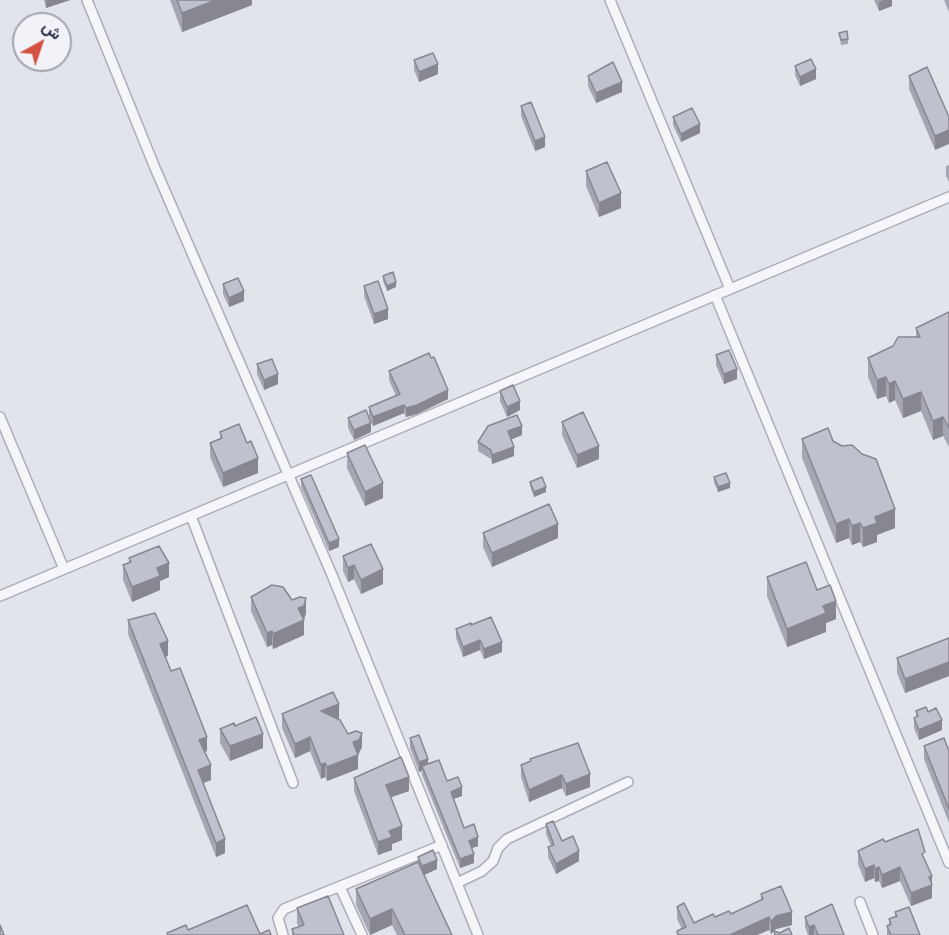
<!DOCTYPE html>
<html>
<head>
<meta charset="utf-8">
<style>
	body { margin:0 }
	#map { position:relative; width:949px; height:935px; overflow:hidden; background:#e2e4eb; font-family:"PT Sans",Vazirmatn,sans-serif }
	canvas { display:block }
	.north { position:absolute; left:12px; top:12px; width:60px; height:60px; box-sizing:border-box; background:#f2f3f8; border:2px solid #a2a4b0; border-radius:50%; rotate:40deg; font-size:16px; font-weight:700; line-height:24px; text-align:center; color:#2a2d44 }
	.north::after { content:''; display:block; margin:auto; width:21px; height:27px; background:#d35344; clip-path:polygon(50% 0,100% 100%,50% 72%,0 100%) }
</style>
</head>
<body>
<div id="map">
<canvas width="949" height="935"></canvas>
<div class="north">ش</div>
</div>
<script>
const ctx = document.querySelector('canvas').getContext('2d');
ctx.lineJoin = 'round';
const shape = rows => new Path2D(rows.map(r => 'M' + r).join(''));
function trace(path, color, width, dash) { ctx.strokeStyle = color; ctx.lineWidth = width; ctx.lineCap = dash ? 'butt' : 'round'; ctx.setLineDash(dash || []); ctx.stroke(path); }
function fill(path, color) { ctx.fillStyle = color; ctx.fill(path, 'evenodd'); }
const minor = shape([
	[87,0,155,168,332,575,478,935],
	[610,0,730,289],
	[715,295,949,863],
	[0,417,64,569],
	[191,516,293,783],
	[0,596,949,197],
	[457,883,482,871,493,861,498,848,507,839,628,782],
	[340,887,362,935],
	[860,902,873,935],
	[283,935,278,918,284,909,442,845]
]);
trace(minor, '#abadb9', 12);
trace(minor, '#f5f6f9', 9);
fill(shape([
	[44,0,70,0,46,8],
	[170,0,252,0,252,5,182,32],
	[874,0,892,0,892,6,879,11],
	[944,0,949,0,949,12],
	[839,33,848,39,848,44,841,45],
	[414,60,438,74,419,82,414,70],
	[795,66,816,79,800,86,795,75],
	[588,76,622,92,596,103,588,86],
	[909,76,949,117,935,150,909,89],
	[521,106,545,147,535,151,521,116],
	[673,117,700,133,681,142,673,125],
	[949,165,949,182,946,176,946,166],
	[586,171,621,208,599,217,586,186],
	[383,276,396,287,387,291,383,281],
	[223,284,244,301,229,307,223,294],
	[364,286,388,319,374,324,364,296],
	[949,312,949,447,943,436,933,440,921,411,903,418,895,400,889,403,886,396,877,399,868,377,868,358,916,337,916,328],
	[716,355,737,379,724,384,716,365],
	[257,364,278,384,264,390,257,374],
	[389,371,448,399,417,414,406,417,404,413,373,426,369,416,369,407,396,396,389,380],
	[500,391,520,410,507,417,500,401],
	[348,418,371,432,354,440,348,428],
	[562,422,599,459,577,468,562,435],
	[220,432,258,473,223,487,210,457,210,443,220,439],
	[522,435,511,439,514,456,492,464,491,459,478,451,478,442],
	[802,439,833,441,895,528,877,535,877,542,863,547,860,542,852,545,849,538,836,543,802,458],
	[347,453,383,498,365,506,347,468],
	[714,477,730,488,718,492,714,482],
	[301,479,339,547,329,551,301,487],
	[530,482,546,492,534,497,530,486],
	[483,533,558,538,492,567,483,547],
	[343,556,383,584,361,594,354,579,348,582,343,571],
	[129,558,169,577,160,581,160,590,132,602,123,580,123,565,129,563],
	[767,577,836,619,826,623,826,632,787,647,767,596],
	[251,597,292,600,306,613,303,620,304,635,273,649,272,645,267,647,251,611],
	[128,620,168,656,165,657,171,671,207,751,205,752,211,780,203,783,225,853,216,857,128,634],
	[471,625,502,652,484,659,480,650,463,657,456,638,456,629],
	[949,638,949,676,905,693,897,673,897,658],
	[916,711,928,712,942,730,919,740,914,728,914,718,916,717],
	[282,714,339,718,337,719,348,734,362,747,358,755,358,769,327,781,325,777,321,779,310,751,295,758,282,728],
	[235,726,263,748,230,761,220,743,220,729],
	[410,738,428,764,462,796,453,799,464,828,478,846,472,848,474,863,460,868,422,775,422,771,419,772,410,748],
	[924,746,949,751,949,823,924,759],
	[530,759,590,787,566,796,562,788,529,802,521,777,521,765,530,761],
	[354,778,409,791,391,797,402,840,392,844,392,850,378,855,354,791],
	[546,824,562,841,579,861,556,874,548,857,548,847,551,846,546,834],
	[885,842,925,861,932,876,932,898,911,906,900,881,882,888,879,881,875,882,874,878,865,882,858,864,858,851],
	[418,857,437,869,424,875,452,935,397,935,392,925,370,935,356,905,356,889,418,862],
	[761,894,792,925,776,929,771,934,769,930,757,935,677,935,677,931,682,929,677,919,677,907,694,923,715,917,731,914,761,900],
	[297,908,344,935,292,935,292,929,299,927,297,923],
	[895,912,920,935,887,935,887,926,889,925,889,919,895,917],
	[805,917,844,935,808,935,805,927]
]), '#a4a6b1');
fill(shape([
	[46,0,70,0,46,8],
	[216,0,252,0,252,5,182,32,182,13],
	[883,0,892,0,892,6,879,11,879,2],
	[438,64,438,74,419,82,419,72],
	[816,69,816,79,800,86,800,77],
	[622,82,622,92,596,103,596,93],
	[700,124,700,133,681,142,681,134],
	[949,130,949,144,935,150,935,136],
	[545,137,545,147,535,151,535,141],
	[621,193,621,208,599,217,599,203],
	[396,282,396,287,387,291,387,286],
	[244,291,244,301,229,307,229,298],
	[388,309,388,319,374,324,374,314],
	[737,369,737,379,724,384,724,374],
	[278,374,278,384,264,390,264,380],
	[886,377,886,396,877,399,877,380],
	[895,381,895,400,889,403,889,384],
	[448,390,448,399,417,414,406,417,406,408],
	[921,392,921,411,903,418,903,399],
	[520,401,520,410,507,417,507,407],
	[404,405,404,413,373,426,373,417],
	[943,417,943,436,933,440,933,421],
	[371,423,371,432,354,440,354,430],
	[522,426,522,435,508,441,508,431],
	[599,446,599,459,577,468,577,455],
	[514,447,514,456,492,464,492,455],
	[258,458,258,473,223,487,223,473],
	[383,483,383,498,365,506,365,492],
	[730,483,730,488,718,492,718,487],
	[546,487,546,492,534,497,534,492],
	[895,509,895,528,877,535,877,542,863,547,863,528,875,517],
	[849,519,849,538,836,543,836,524],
	[860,523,860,542,852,545,852,526],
	[558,524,558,538,492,567,492,553],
	[339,539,339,547,329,551,329,543],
	[169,563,169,577,160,581,160,590,132,602,132,587,157,568],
	[354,565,354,579,348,582,348,568],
	[383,569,383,584,361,594,361,580],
	[306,598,306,613,304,620,298,608],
	[836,601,836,619,826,623,826,632,787,647,787,629,823,606],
	[304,620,304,635,273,649,273,634],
	[272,631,272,645,267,647,267,633],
	[480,640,480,650,463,657,463,647],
	[168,641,168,656,160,658,160,644],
	[502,642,502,652,484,659,484,649],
	[949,662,949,676,905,693,905,679],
	[339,704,339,718,321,726,321,711],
	[942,720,942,730,919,740,919,730],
	[362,733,362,747,358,755,358,769,327,781,327,767],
	[263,734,263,748,230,761,230,746],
	[207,737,207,751,199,754,199,740],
	[310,737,310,751,295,758,295,744],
	[428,759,428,769,422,766,422,771,419,772,419,762],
	[325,763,325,777,321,779,321,765],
	[211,765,211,780,198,785,198,770],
	[590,774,590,787,566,796,566,784],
	[562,775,562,788,529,802,529,790],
	[409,777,409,791,386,799,386,785],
	[462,787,462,796,451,800,451,792],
	[402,826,402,840,392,844,392,850,378,855,378,842,389,831],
	[478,837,478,846,469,849,469,841],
	[225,839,225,853,216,857,216,843],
	[579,851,579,861,556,874,556,864],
	[474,854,474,863,460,868,460,859],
	[437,860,437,869,422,876,422,866],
	[874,865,874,878,865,882,865,869],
	[879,867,879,881,875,882,875,869],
	[900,867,900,881,882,888,882,875],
	[932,876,932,898,911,906,911,893,929,877],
	[392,909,392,925,370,935,370,919],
	[792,912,792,925,776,929,771,934,771,922,776,916],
	[769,917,769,930,757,935,730,935],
	[814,925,814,935,809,935,809,927]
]), '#868790');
const building = shape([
	[177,0,216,0,182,13,177,0],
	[847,31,848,39,841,40,839,33,847,31],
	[433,53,438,64,419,72,414,60,433,53],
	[811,59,816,69,800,77,795,66,811,59],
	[613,62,622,82,596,93,588,76,613,62],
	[927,67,949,117,949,130,935,136,909,76,927,67],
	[531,102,545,137,535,141,521,106,531,102],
	[692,108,700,124,681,134,673,117,692,108],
	[607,162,621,193,599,203,586,171,607,162],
	[393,272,396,282,387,286,383,276,393,272],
	[238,278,244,291,229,298,223,284,238,278],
	[378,281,388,309,374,314,364,286,378,281],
	[949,312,949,428,943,417,933,421,921,392,903,399,895,381,889,384,886,377,877,380,868,358,893,346,898,337,920,337,916,328,949,312],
	[729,350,737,369,724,374,716,355,729,350],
	[429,353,431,358,434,357,448,390,417,405,406,408,404,405,373,417,369,407,400,394,389,371,429,353],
	[272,359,278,374,264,380,257,364,272,359],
	[513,385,520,401,507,407,500,391,513,385],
	[366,410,371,423,354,430,348,418,366,410],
	[583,412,599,446,577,455,562,422,583,412],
	[517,415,522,426,508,431,514,447,492,455,491,450,478,442,488,426,517,415],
	[239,424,247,443,251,441,258,458,223,473,210,443,222,438,220,432,239,424],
	[828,428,833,441,842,446,852,445,862,454,876,459,895,509,875,517,877,523,863,528,860,523,852,526,849,519,836,524,802,439,828,428],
	[365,445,383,483,365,492,347,453,365,445],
	[726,473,730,483,718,487,714,477,726,473],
	[311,475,339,539,329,543,301,479,311,475],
	[542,477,546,487,534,492,530,482,542,477],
	[549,504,558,524,492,553,483,533,549,504],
	[371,544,383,569,361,580,354,565,348,568,343,556,371,544],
	[159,546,169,563,157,568,160,576,132,587,123,565,131,562,129,558,159,546],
	[806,562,817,590,830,585,836,601,823,606,826,613,787,629,767,577,806,562],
	[272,585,283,587,292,600,300,597,306,598,304,606,298,608,304,620,273,634,272,631,267,633,251,597,272,585],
	[155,613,168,641,160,644,171,671,180,668,207,737,199,740,211,765,198,770,225,839,216,843,128,620,155,613],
	[491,617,502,642,484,649,480,640,463,647,456,629,471,623,471,625,491,617],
	[949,638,949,662,905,679,897,658,949,638],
	[333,692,339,704,321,711,340,720,348,734,356,731,362,733,359,740,353,742,358,755,327,767,325,763,321,765,310,737,295,744,282,714,333,692],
	[926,707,928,712,936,708,942,720,919,730,914,718,918,716,916,711,926,707],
	[256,717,263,734,230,746,220,729,234,723,235,726,256,717],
	[419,735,428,759,419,762,410,738,419,735],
	[944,738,949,751,949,809,924,746,944,738],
	[578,743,590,774,566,784,562,775,529,790,521,765,531,761,530,759,578,743],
	[401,757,409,777,386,785,402,826,389,831,392,837,378,842,354,778,401,757],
	[439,760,447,781,458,777,462,787,451,792,464,828,474,824,478,837,469,841,474,854,460,859,422,766,439,760],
	[553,821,562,841,573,836,579,851,556,864,548,847,554,845,546,824,553,821],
	[918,829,925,852,922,854,932,876,929,877,932,885,911,893,900,867,882,875,879,867,875,869,874,865,865,869,858,851,883,839,885,842,918,829],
	[433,850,437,860,422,866,418,857,433,850],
	[418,862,452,935,405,935,392,909,370,919,356,889,418,862],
	[781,886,792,912,776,916,771,922,769,917,730,935,678,935,677,931,686,927,677,907,684,903,694,923,713,914,715,917,729,911,731,914,763,899,761,894,781,886],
	[328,896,344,935,294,935,292,929,304,925,297,908,328,896],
	[832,904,844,935,818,935,814,925,809,927,805,917,832,904],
	[247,905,260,934,269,930,271,935,168,935,167,933,186,925,188,930,247,905],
	[909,907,920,935,891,935,887,926,891,924,889,919,897,916,895,912,909,907],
	[0,925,4,935,0,935,0,925],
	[789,928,792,935,775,935,774,931,780,933,789,928]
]);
fill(building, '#bfc1ce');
trace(building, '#868790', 1.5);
</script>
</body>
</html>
